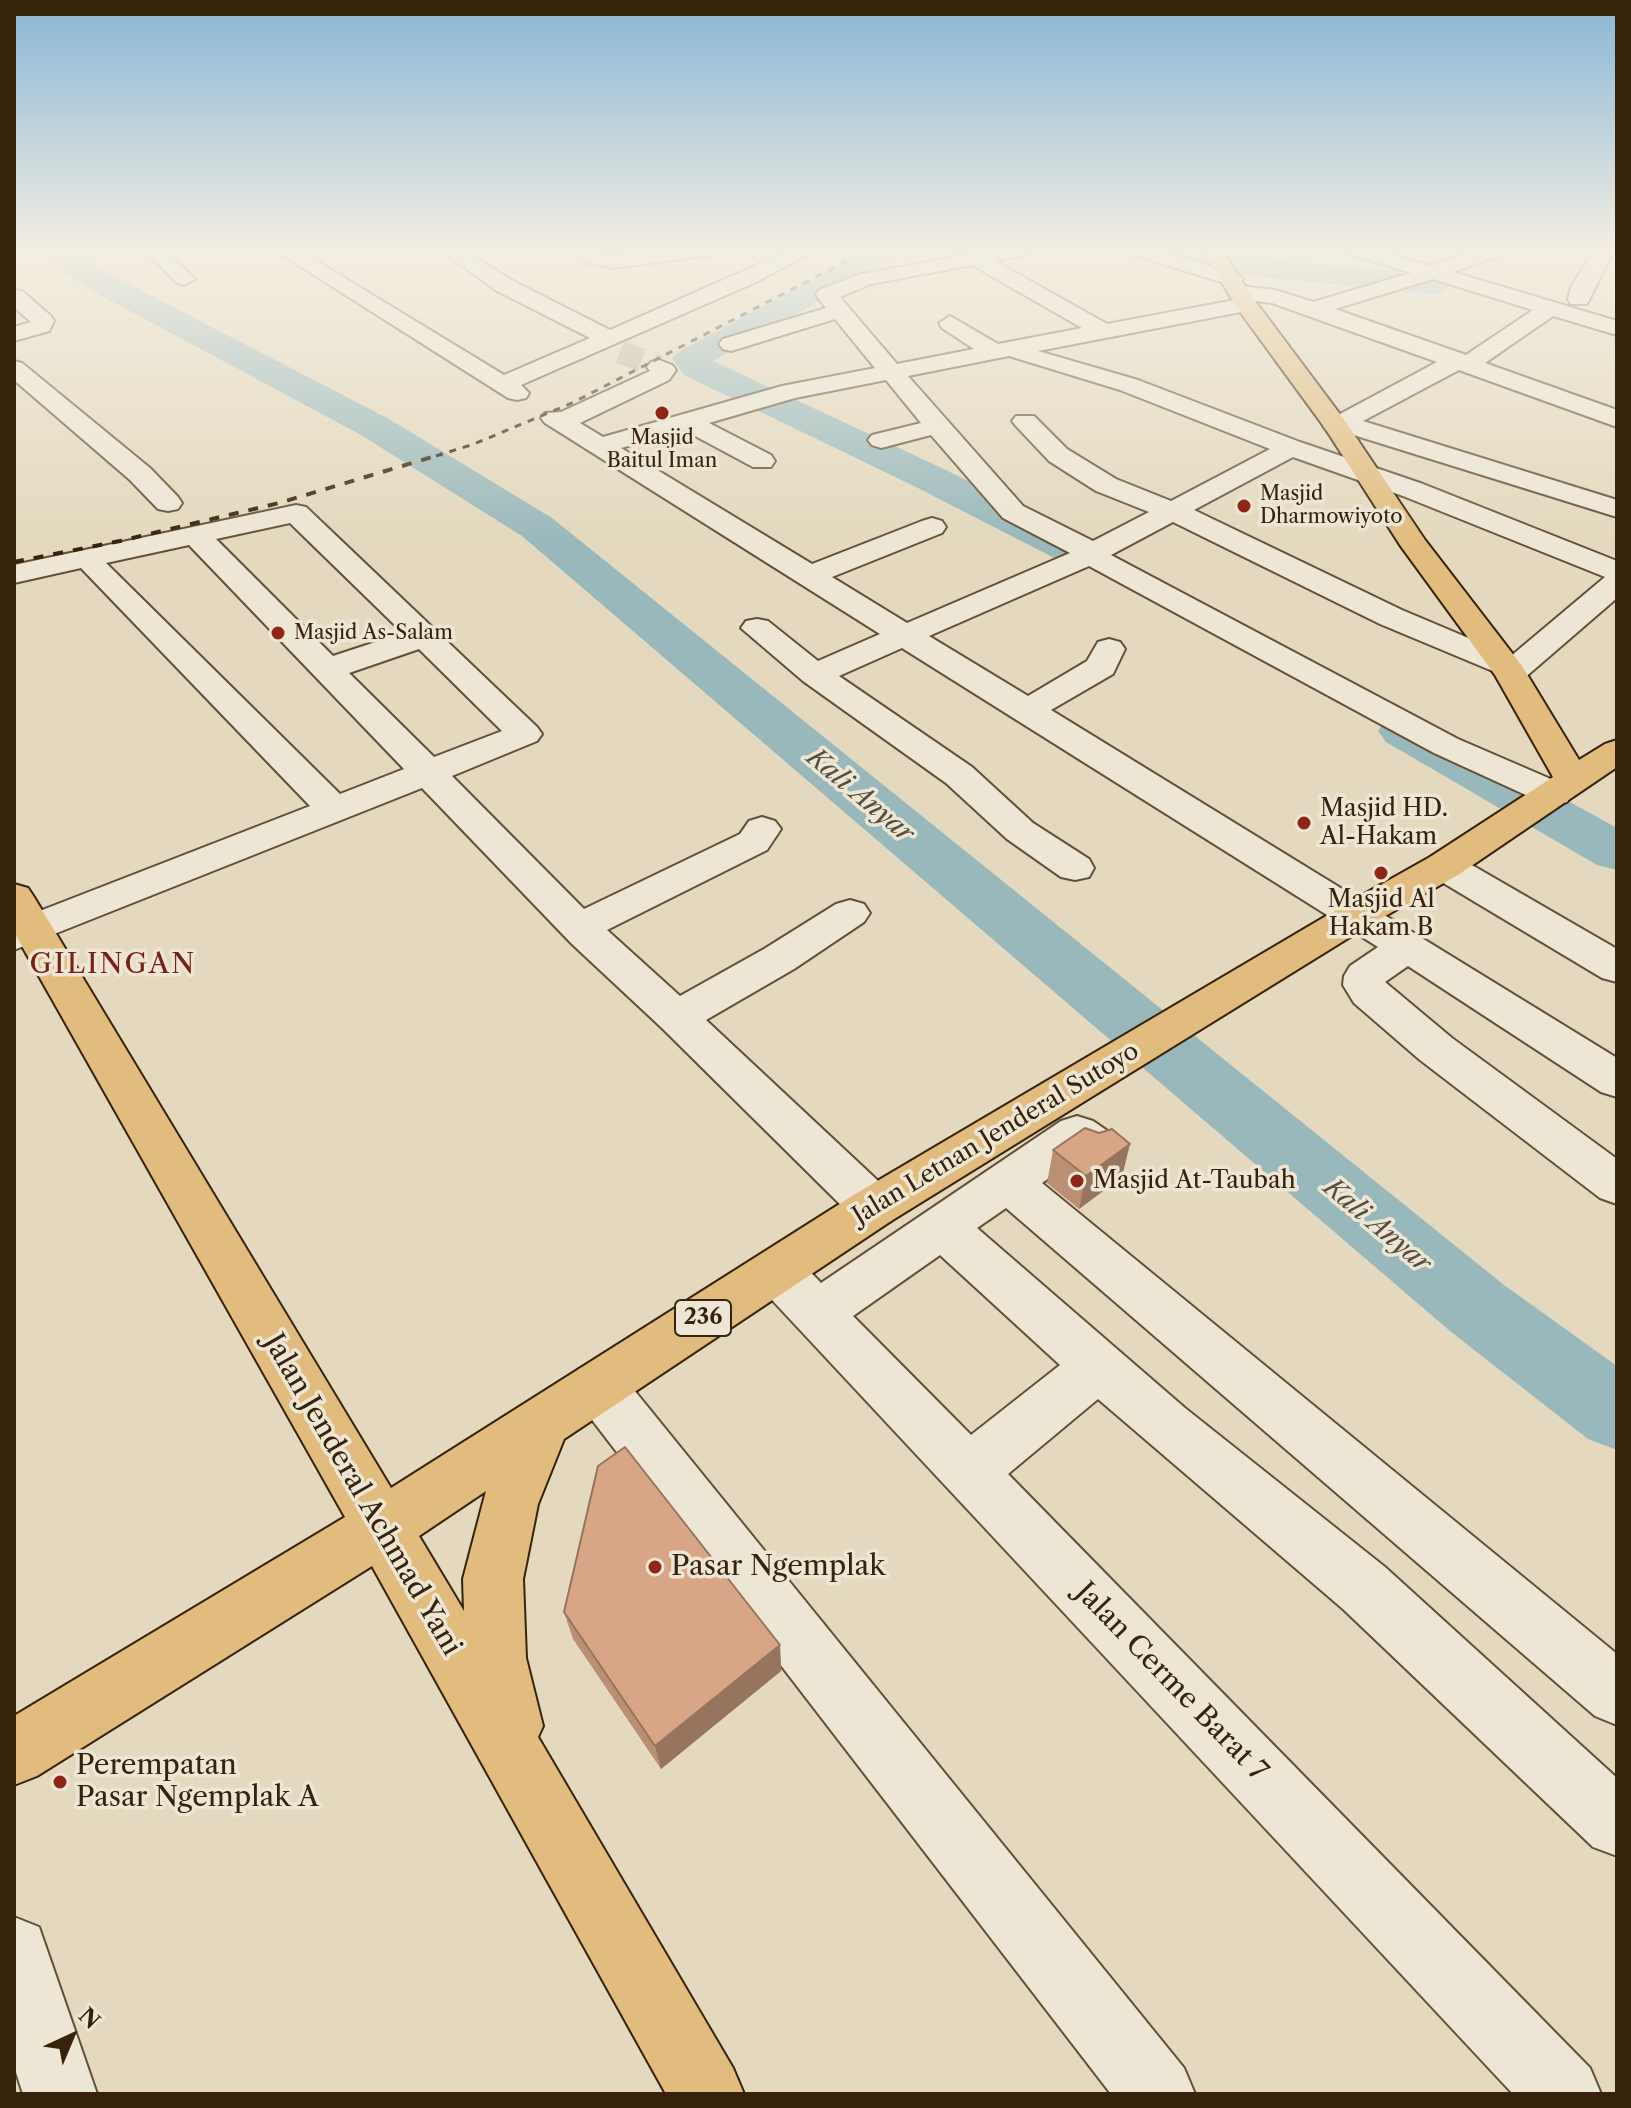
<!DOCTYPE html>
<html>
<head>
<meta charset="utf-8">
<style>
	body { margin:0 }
	#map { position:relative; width:1631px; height:2108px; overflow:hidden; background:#e4d9be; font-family:"Libre Caslon Text",serif }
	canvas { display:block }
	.frame { position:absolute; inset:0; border:16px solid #37220c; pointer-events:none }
	.north { position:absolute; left:32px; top:1996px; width:80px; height:80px; -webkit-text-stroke:6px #ede6d5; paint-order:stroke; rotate:44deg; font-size:22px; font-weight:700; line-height:32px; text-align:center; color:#37220c }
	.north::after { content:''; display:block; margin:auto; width:28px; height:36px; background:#37220c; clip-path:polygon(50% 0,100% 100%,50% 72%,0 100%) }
</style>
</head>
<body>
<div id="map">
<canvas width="1631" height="2108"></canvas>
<div class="frame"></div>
<div class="north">N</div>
</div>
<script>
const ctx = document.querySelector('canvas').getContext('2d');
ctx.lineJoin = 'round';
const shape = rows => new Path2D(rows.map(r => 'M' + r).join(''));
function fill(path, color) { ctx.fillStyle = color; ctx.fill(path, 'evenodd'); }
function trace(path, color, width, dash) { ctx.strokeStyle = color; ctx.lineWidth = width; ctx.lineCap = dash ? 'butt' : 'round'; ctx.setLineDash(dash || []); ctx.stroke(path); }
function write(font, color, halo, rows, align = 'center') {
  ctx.font = font + ' "Libre Caslon Text",serif'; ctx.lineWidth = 7; ctx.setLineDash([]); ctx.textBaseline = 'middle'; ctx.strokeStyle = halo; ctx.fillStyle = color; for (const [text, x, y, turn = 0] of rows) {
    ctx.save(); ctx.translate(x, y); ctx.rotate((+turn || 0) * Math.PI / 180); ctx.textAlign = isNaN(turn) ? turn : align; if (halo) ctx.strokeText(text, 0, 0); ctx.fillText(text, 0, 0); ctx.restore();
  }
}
fill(shape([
	[42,249,75,249,100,269,389,419,552,518,1504,1285,1617,1366,1617,1450,1588,1439,1450,1331,522,536,361,435,78,283,42,249],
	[869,249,906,249,902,255,713,361,946,470,1094,544,1100,553,1094,562,1078,566,1062,562,918,488,684,375,672,359,678,352,869,249],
	[1143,249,1184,249,1193,252,1434,274,1445,277,1450,284,1445,291,1434,294,1188,270,1147,255,1143,249],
	[1404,715,1422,720,1617,828,1617,870,1597,865,1386,742,1378,731,1386,720,1404,715]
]), '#99b8bb');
trace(shape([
	[620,352,659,367]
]), '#c1b49a', 23, [23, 12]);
const minor = shape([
	[143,249,164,249,195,279,184,285,177,283,143,249],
	[273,249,297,249,504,375,590,338,497,291,439,249,462,249,513,281,610,330,793,249,819,249,754,283,521,385,529,393,526,398,517,400,508,398,273,249],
	[572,249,594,249,601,254,615,256,667,249,720,249,710,255,615,268,588,263,572,249],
	[996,249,1038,249,1035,253,995,261,1107,324,1240,299,1229,292,1240,286,1275,290,1313,302,1411,273,1347,253,1344,249,1375,249,1431,266,1479,249,1508,249,1505,253,1453,272,1617,321,1617,335,1553,316,1485,363,1617,410,1617,427,1459,370,1363,421,1617,500,1617,517,1344,432,1327,431,1323,426,1327,421,1437,362,1272,303,1255,301,1257,304,1254,309,1246,311,1038,351,1138,380,1300,442,1423,484,1617,561,1617,598,1522,680,1510,683,1498,680,1495,672,1380,624,1173,522,1111,555,1458,739,1567,786,1572,794,1567,802,1554,805,1541,802,1434,753,1089,566,929,636,1028,696,1087,661,1098,642,1109,639,1120,642,1125,649,1113,674,1051,710,1617,1058,1617,1097,1601,1092,1408,966,1385,982,1452,1038,1617,1159,1617,1204,1600,1198,1420,1060,1354,1003,1343,985,1344,976,1350,966,1378,947,902,648,839,676,972,767,1033,823,1089,859,1094,868,1089,877,1075,880,1061,877,1007,839,946,783,803,681,741,628,746,621,757,619,768,621,818,661,880,634,545,423,541,418,545,413,561,412,650,371,647,367,651,362,659,360,672,365,676,370,669,380,580,423,603,437,782,386,875,368,835,319,731,351,723,349,719,344,723,339,826,308,816,295,819,290,858,275,996,249],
	[972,265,1082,328,998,344,950,316,939,323,942,328,974,349,897,364,840,297,871,284,972,265],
	[1433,279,1533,310,1466,355,1335,309,1433,279],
	[1009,356,1120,390,1270,449,1171,501,1116,479,1067,449,1034,416,1016,416,1012,421,1016,426,1049,461,1096,491,1149,512,1093,541,1023,506,908,376,1009,356],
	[886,380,921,423,872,435,868,440,872,445,881,448,931,435,1003,518,1070,553,907,623,832,577,942,533,946,527,942,521,932,518,922,521,812,564,621,448,684,430,753,467,771,467,775,461,771,455,709,423,795,398,886,380],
	[1293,457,1403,496,1605,577,1511,656,1402,610,1194,510,1293,457],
	[1123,249,1154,249,1239,275,1243,279,1232,285,1225,283,1126,253,1123,249],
	[1595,249,1614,250,1587,304,1571,304,1568,299,1571,287,1595,249],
	[14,290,22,291,51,316,54,321,49,331,14,341,14,327,31,322,14,307,14,290],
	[14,361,22,363,150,468,178,497,182,503,178,509,168,511,158,509,130,480,14,380,14,361],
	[296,505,306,507,537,727,542,734,537,741,452,776,584,909,740,834,749,821,762,817,775,821,781,829,767,850,607,930,680,996,764,949,836,904,850,900,864,904,870,913,864,922,794,969,706,1020,891,1193,898,1207,891,1221,874,1227,857,1221,662,1028,572,944,422,788,14,950,14,921,310,806,81,568,14,583,14,565,296,505],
	[290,523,403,633,333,656,216,539,290,523],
	[189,545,404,769,340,794,106,563,189,545],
	[419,649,502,731,434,757,349,673,419,649],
	[1444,854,1458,857,1617,949,1617,982,1602,978,1430,875,1425,866,1430,857,1444,854],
	[1077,1116,1093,1121,1109,1132,1115,1145,1109,1158,1092,1163,1077,1158,1042,1183,1617,1654,1617,1725,1595,1716,1006,1208,977,1228,1185,1408,1385,1567,1617,1778,1617,1856,1593,1847,1343,1609,1098,1399,1008,1474,1590,2068,1601,2094,1513,2094,759,1286,752,1271,759,1256,777,1250,795,1256,821,1283,1061,1121,1077,1116],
	[940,1255,1060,1365,971,1435,853,1316,940,1255],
	[598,1362,617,1369,1184,2068,1195,2094,1111,2094,579,1403,571,1386,579,1369,598,1362],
	[14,1917,39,1927,97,2094,23,2094,14,2066,14,1917]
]);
const major = shape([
	[1201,249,1221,249,1255,301,1345,421,1425,540,1522,666,1579,760,1605,744,1617,740,1617,767,1458,875,1371,924,891,1221,564,1439,538,1504,523,1579,526,1658,543,1726,538,1737,733,2068,744,2094,666,2094,372,1566,37,1776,14,1785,14,1716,345,1517,14,932,14,884,28,888,34,897,391,1488,857,1193,1343,906,1430,857,1553,777,1495,675,1400,545,1325,428,1238,309,1201,249],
	[486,1491,463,1579,464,1611,419,1536,486,1491]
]);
trace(minor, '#625038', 4);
trace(major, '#37220c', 4);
fill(minor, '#ede6d5');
fill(major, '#e2bc7f');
trace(shape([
	[436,456,474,444,572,403,870,249]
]), '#37220c', 3, [7, 7]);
trace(shape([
	[14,562,120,541,279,503,442,454]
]), '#37220c', 4, [10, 10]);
fill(shape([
	[1053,1150,1122,1177,1079,1209,1047,1183],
	[564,1612,780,1645,781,1671,661,1769,573,1639]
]), '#ba8f73');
fill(shape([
	[1130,1144,1122,1177,1079,1209,1086,1176],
	[780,1645,781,1671,661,1769,655,1746]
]), '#97745e');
const building = shape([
	[1085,1128,1099,1133,1112,1129,1130,1144,1086,1176,1053,1150,1085,1128],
	[625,1447,780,1645,655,1746,564,1612,598,1466,625,1447]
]);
fill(building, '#d8a686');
trace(building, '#97745e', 2);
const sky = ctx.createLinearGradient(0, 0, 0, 544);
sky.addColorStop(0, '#88b6d6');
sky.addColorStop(0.46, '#f3eee2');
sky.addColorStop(1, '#f3eee200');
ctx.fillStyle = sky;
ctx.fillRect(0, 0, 1631, 544);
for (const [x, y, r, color] of [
	[662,413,8,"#8f2418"],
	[1244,506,8,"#8f2418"],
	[278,633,8,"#8f2418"],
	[1304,823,8,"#8f2418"],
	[1381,873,8,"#8f2418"],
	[1077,1181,8,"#8f2418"],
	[655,1567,8,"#8f2418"],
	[60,1782,8,"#8f2418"]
]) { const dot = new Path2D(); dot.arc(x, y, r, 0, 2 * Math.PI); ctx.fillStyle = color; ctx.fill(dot); trace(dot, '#ede6d5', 3); }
write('20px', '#37220c', '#ede6d5', [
	["Masjid",662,438,"center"],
	["Baitul Iman",662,461,"center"],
	["Masjid",1260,494],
	["Dharmowiyoto",1260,517],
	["Masjid As-Salam",294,633]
], 'left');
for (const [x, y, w] of [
	[703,1318,56]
]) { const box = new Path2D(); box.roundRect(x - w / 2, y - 18, w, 36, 6); ctx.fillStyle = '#ede6d5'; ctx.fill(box); trace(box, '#37220c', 2); }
write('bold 22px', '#37220c', null, [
	["236",703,1318]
]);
write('24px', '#37220c', '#ede6d5', [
	["Masjid HD.",1320,809],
	["Al-Hakam",1320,837],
	["Masjid Al",1381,900,"center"],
	["Hakam B",1381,928,"center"],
	["Masjid At-Taubah",1093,1181]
], 'left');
write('24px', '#37220c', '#ede6d5', [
	["Jalan Letnan Jenderal Sutoyo",996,1134,-31]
]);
write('italic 26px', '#544f41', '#ede6d5', [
	["Kali Anyar",860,796,40],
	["Kali Anyar",1377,1226,40]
]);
ctx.letterSpacing = '2px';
write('28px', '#7a1f14', '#ede6d5', [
	["GILINGAN",113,965]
]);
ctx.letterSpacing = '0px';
write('28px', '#37220c', '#ede6d5', [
	["Jalan Jenderal Achmad Yani",362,1495,60],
	["Jalan Cerme Barat 7",1171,1682,46]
]);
write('28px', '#37220c', '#ede6d5', [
	["Pasar Ngemplak",671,1567],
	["Perempatan",76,1766],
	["Pasar Ngemplak A",76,1798]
], 'left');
</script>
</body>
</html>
